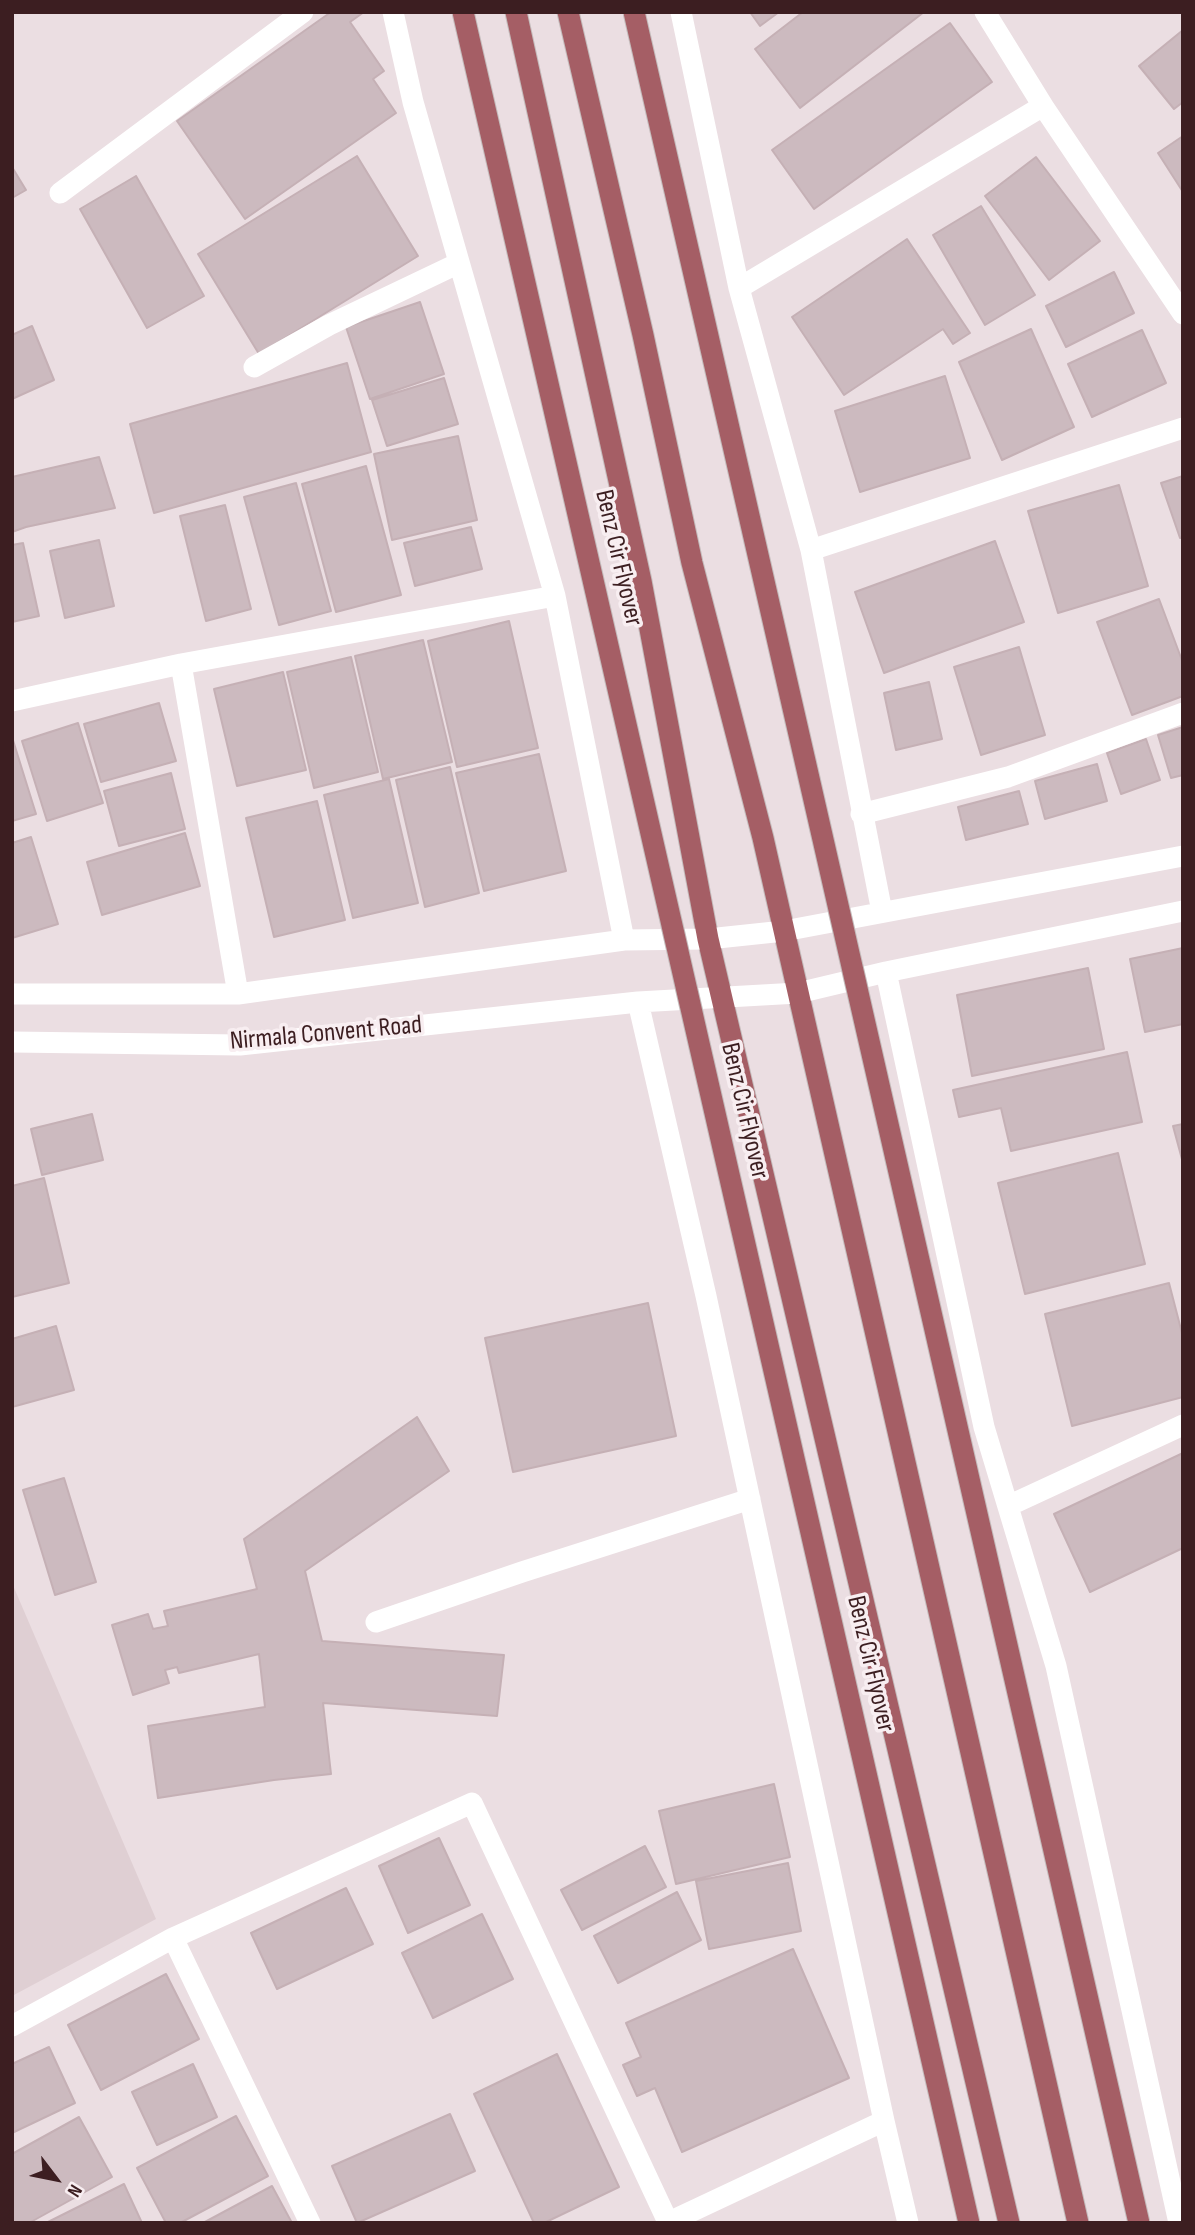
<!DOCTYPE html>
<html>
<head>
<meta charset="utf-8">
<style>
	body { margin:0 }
	#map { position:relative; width:1195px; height:2235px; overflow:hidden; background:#ebdee2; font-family:"Sofia Sans Condensed",sans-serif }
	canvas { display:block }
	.frame { position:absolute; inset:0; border:14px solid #3c1e21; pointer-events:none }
	.north { position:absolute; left:21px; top:2144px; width:70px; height:70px; -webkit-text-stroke:5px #f8eef1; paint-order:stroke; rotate:122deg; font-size:19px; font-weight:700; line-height:28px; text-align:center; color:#3c1e21 }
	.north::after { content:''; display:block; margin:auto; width:24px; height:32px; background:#3c1e21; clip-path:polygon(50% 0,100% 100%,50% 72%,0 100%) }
</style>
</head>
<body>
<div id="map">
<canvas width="1195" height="2235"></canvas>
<div class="frame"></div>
<div class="north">N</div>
</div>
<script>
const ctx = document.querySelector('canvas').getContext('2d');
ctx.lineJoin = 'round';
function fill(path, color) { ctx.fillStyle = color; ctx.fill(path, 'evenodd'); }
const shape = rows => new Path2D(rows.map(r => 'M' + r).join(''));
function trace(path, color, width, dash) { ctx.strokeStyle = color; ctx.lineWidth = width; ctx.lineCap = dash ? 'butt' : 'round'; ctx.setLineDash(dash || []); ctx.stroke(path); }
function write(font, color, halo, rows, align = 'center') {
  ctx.font = font + ' "Sofia Sans Condensed",sans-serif'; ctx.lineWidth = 7; ctx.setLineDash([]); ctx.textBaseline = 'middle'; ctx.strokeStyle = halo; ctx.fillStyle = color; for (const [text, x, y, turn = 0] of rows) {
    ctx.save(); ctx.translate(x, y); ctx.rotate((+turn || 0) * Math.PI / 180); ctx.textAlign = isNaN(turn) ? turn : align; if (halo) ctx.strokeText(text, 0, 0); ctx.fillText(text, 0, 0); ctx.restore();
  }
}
fill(shape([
	[12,1583,156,1919,12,1996]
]), '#dfcfd3');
const building = shape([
	[331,12,364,12,350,22,384,71,373,79,396,113,245,219,177,121,331,12],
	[750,12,779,12,760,26,750,12],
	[803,12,924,12,800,108,755,49,803,12],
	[950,23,992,82,814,209,772,150,950,23],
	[1183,30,1183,102,1174,109,1139,66,1183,30],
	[1183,136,1183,192,1158,153,1183,136],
	[357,156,418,256,259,354,198,254,357,156],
	[1036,157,1100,241,1049,280,985,196,1036,157],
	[12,167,26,190,12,198,12,167],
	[136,176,204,296,147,328,80,209,136,176],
	[981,206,1035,295,985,325,933,235,981,206],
	[907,239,970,333,953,344,943,329,844,395,792,317,907,239],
	[1114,272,1134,313,1066,347,1046,306,1114,272],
	[420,302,444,374,370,399,346,327,420,302],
	[32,326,54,380,12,399,12,335,32,326],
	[1031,329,1074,427,1002,460,959,362,1031,329],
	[1142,330,1166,383,1092,417,1068,364,1142,330],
	[347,363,371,452,154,513,130,424,347,363],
	[945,376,970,458,860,492,835,411,945,376],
	[444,378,458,424,387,446,372,400,444,378],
	[458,436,477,520,392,540,374,454,458,436],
	[99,457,115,508,26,527,12,532,12,477,99,457],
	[366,466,401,595,336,612,302,484,366,466],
	[1183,476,1183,537,1180,538,1161,483,1183,476],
	[296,483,331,611,279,625,244,497,296,483],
	[1119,485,1148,586,1058,613,1028,511,1119,485],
	[225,505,251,609,206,621,180,516,225,505],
	[471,527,482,569,415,586,404,543,471,527],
	[99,540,114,606,65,618,50,551,99,540],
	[995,541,1024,622,884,673,855,592,995,541],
	[23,543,39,616,12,622,12,545,23,543],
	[1159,599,1183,663,1183,696,1132,715,1097,622,1159,599],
	[509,621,538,748,457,767,428,641,509,621],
	[423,640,452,762,383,779,355,656,423,640],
	[1019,647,1045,735,981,755,954,667,1019,647],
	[351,657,378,772,314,788,287,672,351,657],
	[283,672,306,770,237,786,214,689,283,672],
	[929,682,942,739,896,750,884,693,929,682],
	[159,703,176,761,101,782,84,724,159,703],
	[78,723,103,803,47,821,22,741,78,723],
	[1183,727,1183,775,1171,778,1158,735,1183,727],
	[12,737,36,814,12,821,12,737],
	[1146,739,1160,780,1121,794,1107,753,1146,739],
	[539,754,566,871,484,891,456,773,539,754],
	[1097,764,1107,801,1045,819,1035,781,1097,764],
	[450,767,479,893,425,907,396,780,450,767],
	[171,773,185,829,119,846,104,791,171,773],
	[389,779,418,903,353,918,324,795,389,779],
	[1019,791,1028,824,966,840,958,807,1019,791],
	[317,801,345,920,274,937,246,818,317,801],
	[185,833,200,886,102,915,87,862,185,833],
	[31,837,58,924,12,938,12,843,31,837],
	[1183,948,1183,1024,1145,1032,1130,959,1183,948],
	[1088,968,1104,1049,972,1076,957,995,1088,968],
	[1127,1052,1142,1122,1011,1151,1001,1108,959,1117,953,1090,1127,1052],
	[92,1114,103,1160,42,1175,31,1129,92,1114],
	[1183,1124,1183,1163,1173,1126,1183,1124],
	[1118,1153,1145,1264,1025,1294,998,1183,1118,1153],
	[44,1178,69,1283,12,1297,12,1186,44,1178],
	[1169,1283,1183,1337,1183,1397,1072,1426,1045,1314,1169,1283],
	[648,1303,676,1436,513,1472,485,1338,648,1303],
	[56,1326,74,1390,12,1407,12,1339,56,1326],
	[417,1417,449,1471,305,1571,322,1641,504,1655,497,1716,323,1703,331,1774,274,1780,158,1798,148,1726,265,1707,259,1654,179,1673,177,1667,165,1670,169,1683,133,1695,112,1625,148,1614,153,1629,168,1626,164,1611,257,1589,244,1539,417,1417],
	[1183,1453,1183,1548,1090,1592,1054,1514,1183,1453],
	[64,1478,96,1582,55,1595,23,1490,64,1478],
	[774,1784,790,1857,676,1884,659,1811,774,1784],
	[439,1838,470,1905,408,1933,379,1866,439,1838],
	[645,1846,666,1887,582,1930,561,1890,645,1846],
	[788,1863,801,1931,709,1949,696,1881,788,1863],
	[346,1888,373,1944,277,1989,251,1933,346,1888],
	[677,1892,701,1940,618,1983,594,1936,677,1892],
	[482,1914,513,1979,433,2018,402,1953,482,1914],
	[793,1949,849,2078,682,2152,655,2088,637,2096,623,2065,641,2057,626,2023,793,1949],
	[166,1974,199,2039,101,2090,68,2025,166,1974],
	[49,2047,75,2103,12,2133,12,2064,49,2047],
	[557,2054,619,2187,544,2223,534,2223,474,2094,557,2054],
	[193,2064,217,2117,157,2145,132,2092,193,2064],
	[450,2114,475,2171,357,2223,332,2166,450,2114],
	[236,2116,268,2176,180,2223,166,2223,137,2168,236,2116],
	[79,2117,112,2177,29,2223,12,2223,12,2154,79,2117],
	[124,2184,142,2223,46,2223,124,2184],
	[272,2186,292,2223,203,2223,272,2186]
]);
fill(building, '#ccbabf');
trace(building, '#c5b0b5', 2);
const major = shape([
	[516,12,641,581,708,939,1009,2223],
	[568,12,643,335,692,563,763,838,1078,2223]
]);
trace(major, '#c4bcbc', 23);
trace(shape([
	[393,12,413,102,555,596,624,940],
	[681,12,739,288,811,550,882,912],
	[985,12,1043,106,1183,314],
	[60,193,303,12],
	[739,288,1043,106],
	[254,367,329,325,459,263],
	[811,550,1183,428],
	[181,664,238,994],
	[12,701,181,664,555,596],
	[861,814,1008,777,1183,713],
	[886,972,984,1427,1056,1666,1179,2223],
	[12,994,238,994,624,940,708,939,784,931,1183,856],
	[638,1002,706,1296,884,2121,908,2223],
	[12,1042,240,1045,638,1002,798,993,886,972,1183,911],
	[1008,1506,1183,1425],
	[376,1622,522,1572,750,1499],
	[173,1938,310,2223],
	[12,2026,173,1938,472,1803,668,2222],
	[667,2223,884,2121]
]), '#fff', 21);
trace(major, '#a55e65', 21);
const majorBridge = shape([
	[463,12,969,2223],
	[634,12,1139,2223]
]);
trace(majorBridge, '#c4bcbc', 23, []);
trace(majorBridge, '#a55e65', 21);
write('26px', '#3c1e21', '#f8eef1', [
	["Benz Cir Flyover",618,558,77],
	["Nirmala Convent Road",326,1034,-5],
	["Benz Cir Flyover",744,1111,77],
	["Benz Cir Flyover",870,1664,77]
]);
</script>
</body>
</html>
